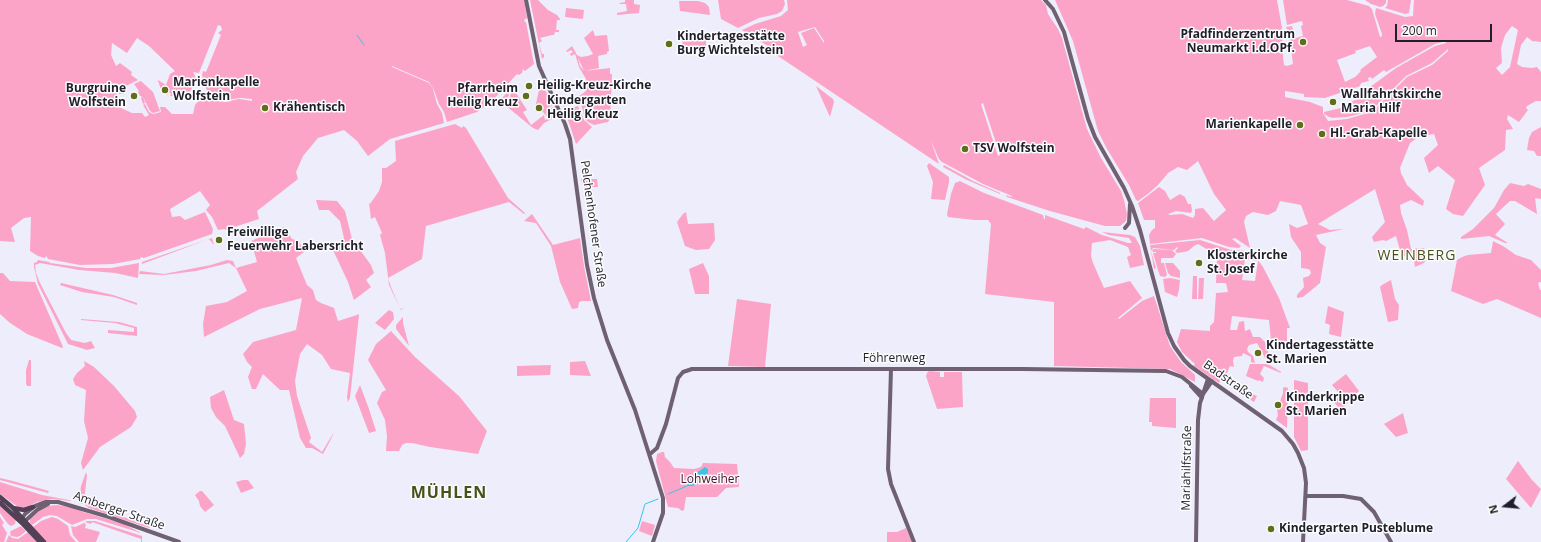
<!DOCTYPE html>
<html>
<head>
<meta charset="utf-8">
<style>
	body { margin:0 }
	#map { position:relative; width:1541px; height:542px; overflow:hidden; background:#ededfc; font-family:"Open Sans",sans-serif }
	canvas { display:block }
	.north { position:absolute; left:1485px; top:486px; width:40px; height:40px; -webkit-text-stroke:3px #fcfcfc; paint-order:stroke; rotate:254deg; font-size:11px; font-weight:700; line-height:16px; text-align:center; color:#1f1e2b }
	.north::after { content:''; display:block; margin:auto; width:14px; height:18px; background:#1f1e2b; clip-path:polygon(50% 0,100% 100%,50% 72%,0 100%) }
	.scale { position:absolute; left:1395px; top:24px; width:97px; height:18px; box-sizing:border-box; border:2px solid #1f1e2b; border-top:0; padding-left:5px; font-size:12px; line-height:14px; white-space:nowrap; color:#1f1e2b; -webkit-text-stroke:3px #fcfcfc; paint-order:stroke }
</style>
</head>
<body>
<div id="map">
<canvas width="1541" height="542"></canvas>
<div class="north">N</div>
<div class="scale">200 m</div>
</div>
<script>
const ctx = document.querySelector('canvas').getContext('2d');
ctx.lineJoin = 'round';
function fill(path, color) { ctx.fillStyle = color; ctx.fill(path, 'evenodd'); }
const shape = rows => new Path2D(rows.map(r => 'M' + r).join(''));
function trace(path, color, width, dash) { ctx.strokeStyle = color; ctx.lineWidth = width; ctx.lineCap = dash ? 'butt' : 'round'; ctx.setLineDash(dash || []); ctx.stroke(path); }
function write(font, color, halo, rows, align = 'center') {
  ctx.font = font + ' "Open Sans",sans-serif'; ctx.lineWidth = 3; ctx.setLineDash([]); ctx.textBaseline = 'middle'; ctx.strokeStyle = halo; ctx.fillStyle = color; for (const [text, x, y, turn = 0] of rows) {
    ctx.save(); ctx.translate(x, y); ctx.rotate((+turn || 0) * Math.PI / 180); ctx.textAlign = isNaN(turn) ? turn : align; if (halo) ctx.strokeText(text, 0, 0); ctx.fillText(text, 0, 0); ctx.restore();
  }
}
fill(shape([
	[0,0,524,0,527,18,524,20,525,22,526,22,534,64,525,71,523,69,522,73,519,75,517,74,491,102,477,112,447,122,444,112,439,104,434,90,429,82,392,66,392,67,429,83,433,89,437,104,442,113,444,123,390,139,368,156,357,141,344,130,318,138,303,156,296,172,298,179,257,211,259,219,225,230,225,229,218,230,212,217,206,210,210,205,200,191,170,209,172,217,180,216,185,220,205,212,213,229,212,234,144,258,141,257,140,259,113,264,80,265,48,259,47,257,46,256,45,258,38,256,30,251,31,217,24,218,11,228,15,242,0,241],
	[218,25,221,26,222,30,218,33,221,35,206,72,203,71,202,75,208,94,224,100,241,98,252,99,252,101,239,99,225,102,208,96,201,98,195,105,193,114,172,114,165,107,160,107,161,112,153,114,149,112,145,104,143,105,149,115,145,117,142,113,132,113,121,108,116,92,118,91,119,94,124,94,123,90,126,89,126,86,138,80,131,75,132,72,120,63,116,66,111,55,112,43,127,53,137,38,149,46,175,71,170,74,166,85,158,80,158,81,162,92,167,95,169,92,171,94,170,96,183,95,189,93,194,85,196,78,193,72,199,73],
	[530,0,538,0,548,10,557,15,560,19,560,20,557,20,556,30,559,30,559,32,555,32,554,35,552,35,540,38,542,41,539,43,542,54,544,54,544,57,542,59],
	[625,0,634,0,634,4,640,5,639,13,617,15,617,13,627,11,626,4,619,4,620,3,625,2],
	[718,0,784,0,785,4,782,11,777,14,759,18,738,28,721,19],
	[787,0,1041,0,1046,5,1048,14,1058,29,1062,38,1087,129,1101,158,1121,191,1124,200,1127,214,1126,221,1120,226,1105,226,1050,211,1007,197,1006,195,1011,197,1012,196,983,184,942,162,939,159,931,141,939,164,775,54,776,51,742,30,755,24,781,16,788,10],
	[815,27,824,41,824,43,814,28,801,33,807,45,803,47,798,32],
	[983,103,1000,155,998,156,981,104],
	[1055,0,1277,0,1282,28,1283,57,1284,65,1287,66,1293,64,1289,34,1286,27,1292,26,1296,38,1303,36,1301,26,1303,25,1302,21,1287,25,1283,0,1347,0,1369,6,1372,9,1380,37,1382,36,1382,34,1375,14,1376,8,1405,17,1413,16,1414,0,1541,0,1541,42,1532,41,1527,37,1521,45,1517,64,1522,67,1532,68,1537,67,1541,72,1541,101,1536,101,1527,106,1526,108,1528,110,1519,122,1508,115,1507,119,1513,129,1506,130,1505,150,1479,168,1485,185,1463,216,1453,214,1446,209,1455,180,1438,166,1429,173,1424,158,1438,145,1434,134,1428,135,1426,131,1410,143,1400,168,1401,173,1407,185,1424,201,1423,206,1411,200,1400,205,1401,213,1407,230,1411,249,1424,248,1426,259,1424,263,1415,267,1413,253,1402,257,1396,236,1386,241,1383,240,1374,242,1372,237,1385,222,1375,189,1318,224,1330,230,1344,229,1316,235,1320,243,1326,247,1320,283,1303,297,1297,298,1297,295,1304,287,1303,278,1309,276,1311,273,1310,270,1308,269,1301,268,1301,252,1291,237,1289,224,1297,228,1308,224,1301,205,1280,201,1276,211,1268,215,1253,212,1246,216,1244,222,1250,248,1235,238,1232,239,1241,246,1239,248,1229,247,1202,238,1150,244,1149,235,1152,230,1155,228,1155,220,1144,220,1138,203,1159,187,1165,191,1170,200,1180,194,1185,197,1188,204,1191,204,1192,210,1191,213,1176,211,1168,214,1170,215,1182,214,1193,218,1195,215,1195,209,1203,208,1214,221,1226,210,1214,194,1198,161,1187,170,1178,167,1168,173,1158,185,1149,193,1138,201,1136,200,1129,185,1107,149,1098,131,1073,41],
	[1512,26,1518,30,1510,67,1502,75,1496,68,1502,63,1501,48,1505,35],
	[1446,41,1446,43,1435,46,1396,68,1366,90,1358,99,1348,103,1349,106,1324,112,1324,114,1329,117,1331,117,1331,118,1347,117,1368,112,1374,108,1406,76,1432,63,1448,49,1448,51,1432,65,1407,77,1375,109,1368,113,1347,119,1328,121,1323,113,1323,107,1310,102,1285,97,1285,91,1304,94,1304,97,1325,98,1360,86,1361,83,1369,81,1368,78,1371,77,1372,79,1384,70,1386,72,1435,44],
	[1370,46,1377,57,1360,70,1361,71,1355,77,1345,82,1337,60,1356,53,1355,51],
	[1365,0,1386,0,1386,3,1383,6,1380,7,1371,4],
	[1388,0,1411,0,1409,13,1405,14,1385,8,1387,6],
	[679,1,698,1,705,3,709,7,710,15,680,11],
	[566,8,584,10,583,19,565,17],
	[593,30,595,36,607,35,609,51,607,52,607,54,598,56,599,68,584,71,578,58,580,66,584,71,610,68,610,74,612,74,610,119,608,122,594,125,588,122,585,119,579,96,585,92,587,87,585,87,586,79,579,67,575,54,571,56,570,54,573,52,571,50,567,52,566,51,572,46,577,55,581,57,588,56,593,54,584,38],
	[706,35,706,50,683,51,682,36],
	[141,81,153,92,160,111,153,113,150,111,143,97,145,103,143,104,141,98,142,97,141,96,140,96,138,92,139,91,134,84],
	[543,86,553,105,549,107,550,108,554,107,558,116,544,123,538,130,533,128,500,101,508,91,509,96,503,101,505,103,508,101,512,108,517,105,513,98,510,99,511,90,514,90,527,110,523,112,531,125,544,115,545,120,548,118,539,107,535,108,539,90,544,89,543,87,539,88],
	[816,86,833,99,834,102,830,117],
	[562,102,566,110,578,106,584,120,592,127,576,144],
	[455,124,462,128,463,126,466,128,508,198,525,213,524,214,509,202,426,226,422,259,388,278,391,287,400,308,402,309,406,307,401,310,389,285,385,253,380,235,382,233,375,217,371,219,369,203,370,204,379,191,382,182,382,168,386,168,396,161,395,141],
	[1541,127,1541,156,1537,156,1534,151,1527,150,1529,138,1532,132],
	[929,163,949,177,949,182,945,200,931,199,933,182,927,166],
	[944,165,973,181,1000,193,1000,194,967,180,943,167],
	[581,179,597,179,598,187,583,187],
	[960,181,984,193,1043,215,1044,219,1045,219,1045,215,1084,229,1086,227,1102,235,1128,243,1132,243,1129,238,1109,235,1102,232,1130,235,1135,237,1140,246,1144,265,1130,268,1127,257,1131,255,1128,247,1110,240,1092,243,1091,256,1093,263,1104,288,1130,281,1142,298,1118,318,1119,319,1142,301,1154,296,1170,346,1181,362,1195,375,1195,382,1170,369,1054,366,1054,302,985,294,991,224,988,220,974,220,948,217,947,214,951,194,955,183],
	[1510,183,1524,186,1528,184,1541,189,1541,199,1535,198,1537,214,1515,201,1510,201,1496,214,1505,224,1495,235,1508,243,1505,243,1489,236,1461,239,1461,237,1473,229,1494,208,1504,190],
	[316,200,337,201,345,211,352,239,371,265,374,273,366,280,371,287,354,300,348,282,332,248,344,238,340,221,329,210,319,210],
	[686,212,688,224,714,223,715,240,709,249,696,250,685,246,677,222,683,214],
	[532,214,553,245,580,238,584,266,591,301,582,301,579,302,578,308,572,309,560,282,551,246,536,223,524,221],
	[284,227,292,239,299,241,304,252,296,258,307,285,313,290,316,300,321,303,334,308,338,321,357,315,358,314,359,315,350,398,348,402,347,397,350,373,331,369,322,355,307,344,300,354,295,381,297,396,311,438,309,442,322,452,334,432,330,441,323,454,312,448,306,448,300,438,289,390,280,390,263,374,256,389,252,389,248,377,252,367,247,362,243,354,253,342,296,330,302,298,260,309,204,337,203,324,206,306,227,302,247,291,236,268,229,263,196,271,164,275,139,274,140,271,164,274,211,265,227,260,233,261,236,268,257,262,251,241],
	[212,238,214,245,209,239,142,264,142,262],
	[1200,240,1231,250,1248,251,1255,256,1263,267,1279,298,1290,328,1287,328,1287,341,1271,341,1269,320,1232,316,1230,330,1237,330,1239,322,1244,321,1245,331,1250,329,1253,337,1260,337,1265,342,1271,361,1268,361,1265,358,1257,343,1249,345,1247,349,1248,352,1253,356,1255,363,1251,362,1251,357,1243,353,1242,356,1234,357,1233,361,1234,367,1230,366,1225,377,1221,378,1216,372,1217,376,1221,379,1219,383,1194,366,1195,364,1182,352,1177,342,1181,329,1210,331,1210,326,1214,322,1216,293,1228,292,1226,283,1216,283,1217,255,1198,244,1194,246,1188,251,1184,252,1177,253,1175,251,1178,248,1177,247,1174,250,1153,248,1151,251,1156,268,1154,269,1150,245],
	[1245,259,1258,261,1255,281,1242,280],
	[1493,241,1503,246,1516,255,1531,260,1541,270,1541,282,1538,283,1540,290,1541,290,1541,318,1497,299,1483,304,1451,291,1457,260,1462,257,1468,255,1491,253],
	[1154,249,1172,250,1176,254,1173,258,1161,258,1161,263,1164,263,1167,275,1165,277,1160,276,1158,270,1153,253,1156,253,1156,252,1153,252,1152,250],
	[38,260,49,262,50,263,86,268,111,268,139,263,138,278,115,273,79,270,40,263,35,265,36,273,40,283,66,333,71,340,85,343,91,341,95,348,87,350,68,344,38,284,34,267,34,263,37,262],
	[703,263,709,276,709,294,695,294,689,269],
	[1165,263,1173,263,1180,271,1180,278,1171,276,1168,273],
	[0,273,3,273,10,281,35,282,63,347,62,348,27,334,10,323,0,314],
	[1193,276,1197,276,1197,299,1192,299],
	[1170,278,1180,280,1179,290,1177,297,1165,292,1163,279],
	[1199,278,1204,278,1203,299,1198,299],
	[1391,280,1395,299,1399,305,1398,320,1388,322,1380,287,1382,285],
	[61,283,113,295,137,303,137,305,114,297,82,292,60,285],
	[737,299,771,304,765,367,728,366],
	[1328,306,1344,312,1341,337,1329,334,1330,325,1325,323],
	[389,310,393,312,394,319,385,330,375,323],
	[403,317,403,323,409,346,396,329,396,325],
	[81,319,119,322,137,327,137,336,108,333,108,330,134,332,134,328,115,323,81,320],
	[391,331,415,357,459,396,487,431,478,454,430,447,412,443,406,443,402,445,399,451,386,451,387,436,385,420,377,403,382,392,386,390,368,360,376,344],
	[29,360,31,360,31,386,27,386,26,383,26,370],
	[84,361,94,367,114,386,135,411,137,417,131,427,100,447,83,470,81,463,88,438,84,421,86,390,75,385,73,379,77,373,85,366],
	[585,361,591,376,570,375,570,362],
	[1250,364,1268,364,1281,372,1281,373,1264,366,1260,374,1264,378,1263,382,1259,380,1258,381,1246,376],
	[551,365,550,375,517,376,517,366],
	[929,371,940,372,940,377,944,377,944,372,962,372,963,407,937,409,926,376,927,373],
	[1346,374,1359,391,1341,410,1332,400,1339,393,1332,385],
	[1294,380,1308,383,1308,450,1301,451,1294,437],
	[360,385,369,409,376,431,369,433,355,396],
	[1285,387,1288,388,1287,428,1276,420,1278,415,1277,410,1283,393,1283,388],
	[1232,388,1241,389,1257,396,1254,402],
	[224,390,234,420,244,424,246,444,244,454,240,458,225,426,216,417,211,408,210,397],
	[1150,398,1176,398,1176,428,1152,426,1152,422,1149,422],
	[1403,413,1408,433,1396,437,1384,424],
	[662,452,664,452,665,457,670,462,674,468,694,469,701,467,703,463,737,464,739,487,726,488,717,497,686,497,684,510,682,511,678,508,668,507,656,461,657,454],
	[1518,461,1532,480,1541,489,1531,508,1506,479],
	[86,472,87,475,84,502,150,527,149,528,89,508,84,504,79,503,81,486],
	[0,478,9,480,49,491,48,493,0,480],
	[243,480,248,480,254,488,241,493,236,482],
	[0,482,42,495,74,501,52,499,37,502,25,508,18,507,0,494],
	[200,491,202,491,214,505,205,512,200,506,199,501,195,495],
	[57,505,76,508,83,512,124,524,141,533,96,519,87,519,72,525,57,516,50,515,43,517,32,525,30,523,30,518,38,511,47,506],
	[0,506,16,519,15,524,11,526,8,524,0,513],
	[0,517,4,523,2,525,7,533,4,542,0,542],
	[52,517,58,519,68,526,70,535,76,542,46,542,33,527,41,521],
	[87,521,95,521,142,536,142,542,141,542,141,539,92,522,91,524,85,522],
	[642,521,655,525,652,536,639,531],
	[84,523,86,524,85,528,100,532,96,542,79,542,73,535,71,526,75,527],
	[21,526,26,531,20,536,17,537,11,536,10,532,11,531],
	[906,528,912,542,887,542,887,532,897,532],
	[28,532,38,542,6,542,9,535,12,538,18,539]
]), '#fca4c7');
fill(shape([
	[705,467,708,469,708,473,693,486,687,486,688,482,692,476]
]), '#3bc4e8');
trace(shape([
	[357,35,364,45],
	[668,494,687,486],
	[626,542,638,528,645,504,658,499]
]), '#3bc4e8', 1);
trace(shape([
	[526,0,539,66,565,124,570,139,587,265,594,298,607,340,635,410,663,498,663,513,653,542],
	[1045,0,1053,9,1064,32,1088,119,1095,137,1124,188,1132,206,1140,230,1168,333,1174,346,1184,360,1190,366,1282,431,1293,444,1298,453,1304,468,1306,483,1303,542],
	[1125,228,1129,223,1130,204],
	[891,369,888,469,891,484,914,542],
	[1191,386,1202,398],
	[1203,394,1212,381],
	[650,454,657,448,666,424,678,378,683,372,692,369,1023,369,1166,371,1182,377,1203,394],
	[1306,496,1343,496,1361,499,1374,512,1391,542],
	[21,520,25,514,35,506,46,502,58,502,109,517,179,542],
	[23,523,37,510,48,504],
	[1196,542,1198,420,1200,403,1208,379]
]), '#6f6072', 4);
trace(shape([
	[0,497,12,507,44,542],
	[0,503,22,523,40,542],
	[13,508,24,510,33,507]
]), '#524056', 4.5);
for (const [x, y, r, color] of [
	[1303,42,4,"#606e18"],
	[669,44,4,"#606e18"],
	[529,86,4,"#606e18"],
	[165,90,4,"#606e18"],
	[134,96,4,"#606e18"],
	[526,96,4,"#606e18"],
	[1333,102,4,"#606e18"],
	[265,108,4,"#606e18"],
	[539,108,4,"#606e18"],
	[1300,125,4,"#606e18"],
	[1322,134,4,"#606e18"],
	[965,149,4,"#606e18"],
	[219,240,4,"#606e18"],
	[1199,263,4,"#606e18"],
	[1258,353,4,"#606e18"],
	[1278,405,4,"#606e18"],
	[1271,529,4,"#606e18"]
]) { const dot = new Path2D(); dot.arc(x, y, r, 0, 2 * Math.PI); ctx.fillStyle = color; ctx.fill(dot); trace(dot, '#fcfcfc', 1.5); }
write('bold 12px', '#1f1e2b', '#fcfcfc', [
	["Pfadfinderzentrum",1295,35,"right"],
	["Neumarkt i.d.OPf.",1295,49,"right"],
	["Kindertagesstätte",677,37],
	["Burg Wichtelstein",677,51],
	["Marienkapelle",173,83],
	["Wolfstein",173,97],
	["Heilig-Kreuz-Kirche",537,86],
	["Burgruine",126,89,"right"],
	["Wolfstein",126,103,"right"],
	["Pfarrheim",518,89,"right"],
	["Heilig kreuz",518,103,"right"],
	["Wallfahrtskirche",1341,95],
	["Maria Hilf",1341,109],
	["Kindergarten",547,101],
	["Heilig Kreuz",547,115],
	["Krähentisch",273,108],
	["Marienkapelle",1292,125,"right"],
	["Hl.-Grab-Kapelle",1330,134],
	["TSV Wolfstein",973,149],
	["Freiwillige",227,233],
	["Feuerwehr Labersricht",227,247],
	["Klosterkirche",1207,256],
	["St. Josef",1207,270],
	["Kindertagesstätte",1266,346],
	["St. Marien",1266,360],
	["Kinderkrippe",1286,398],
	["St. Marien",1286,412],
	["Kindergarten Pusteblume",1279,529]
], 'left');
write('12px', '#1f1e2b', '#fcfcfc', [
	["Pelchenhofener Straße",593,224,82],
	["Föhrenweg",894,359],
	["Badstraße",1228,380,35],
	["Mariahilfstraße",1187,468,-89],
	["Amberger Straße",119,511,19]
]);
write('12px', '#4b102d', '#fcfcfc', [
	["Lohweiher",710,480]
]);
ctx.letterSpacing = '1px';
write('14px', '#475119', '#fcfcfc', [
	["WEINBERG",1417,256]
]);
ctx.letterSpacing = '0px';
ctx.letterSpacing = '1px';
write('bold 16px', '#475119', '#fcfcfc', [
	["MÜHLEN",449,493]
]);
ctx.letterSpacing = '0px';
</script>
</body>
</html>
